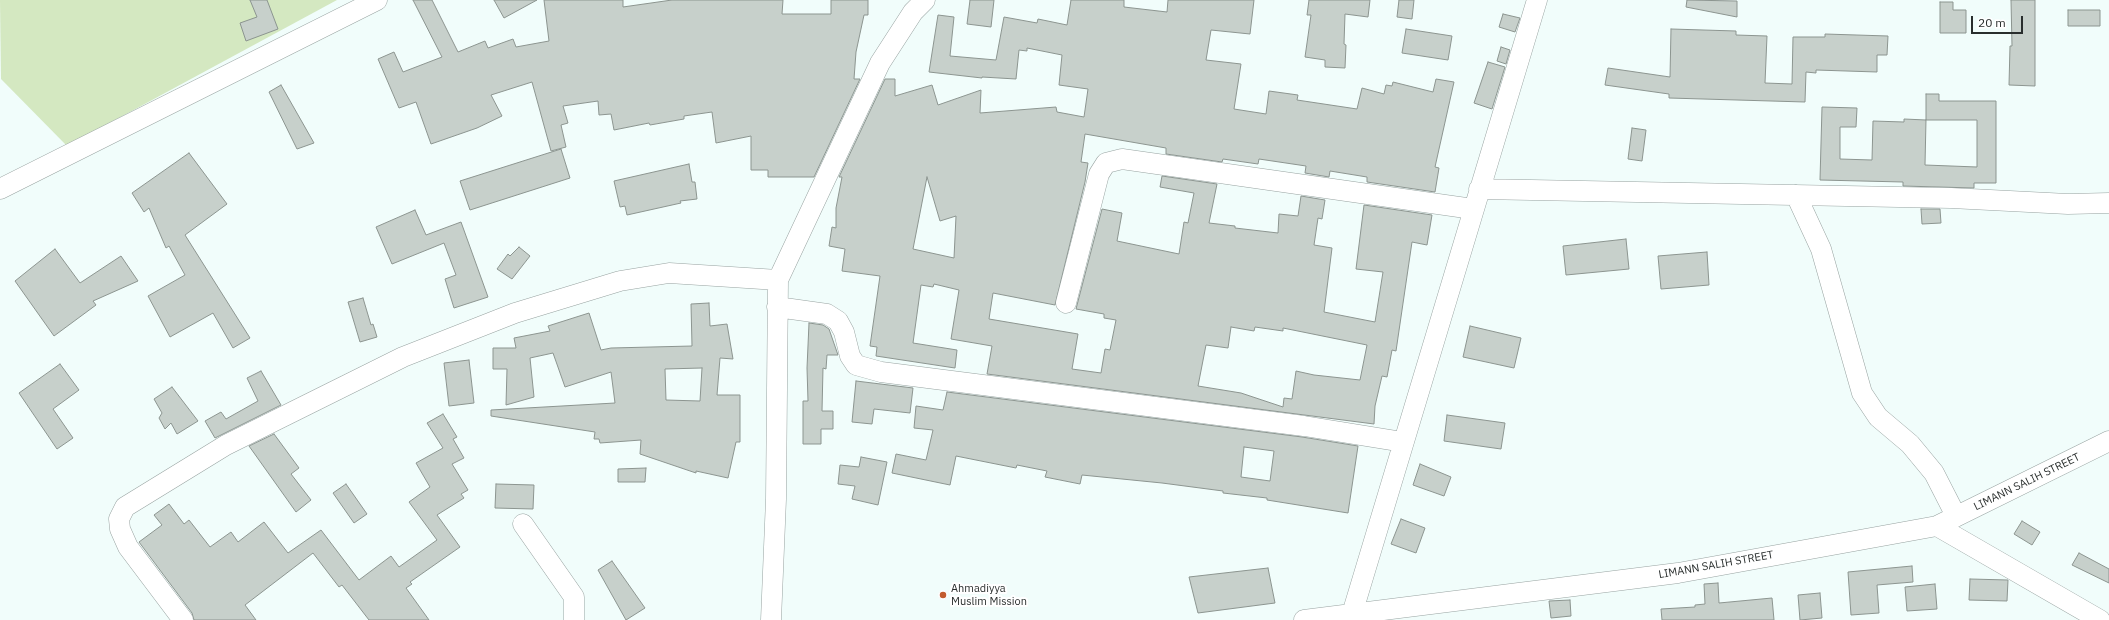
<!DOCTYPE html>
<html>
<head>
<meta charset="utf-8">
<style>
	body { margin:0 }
	#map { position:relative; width:2109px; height:620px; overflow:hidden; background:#f1fdfb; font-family:"IBM Plex Sans",sans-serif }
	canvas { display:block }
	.scale { position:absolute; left:1971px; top:16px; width:52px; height:18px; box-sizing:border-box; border:2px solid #292e2d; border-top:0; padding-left:5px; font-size:12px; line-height:14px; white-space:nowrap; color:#292e2d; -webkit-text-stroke:3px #fff; paint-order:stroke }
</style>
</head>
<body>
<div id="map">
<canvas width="2109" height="620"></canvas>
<div class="scale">20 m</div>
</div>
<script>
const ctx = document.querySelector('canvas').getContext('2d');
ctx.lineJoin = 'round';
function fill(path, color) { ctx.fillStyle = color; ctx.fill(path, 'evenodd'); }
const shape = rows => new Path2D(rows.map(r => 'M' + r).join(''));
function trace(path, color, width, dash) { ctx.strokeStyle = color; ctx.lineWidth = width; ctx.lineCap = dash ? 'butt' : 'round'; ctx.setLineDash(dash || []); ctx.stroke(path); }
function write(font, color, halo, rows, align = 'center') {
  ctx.font = font + ' "IBM Plex Sans",sans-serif'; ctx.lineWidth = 4; ctx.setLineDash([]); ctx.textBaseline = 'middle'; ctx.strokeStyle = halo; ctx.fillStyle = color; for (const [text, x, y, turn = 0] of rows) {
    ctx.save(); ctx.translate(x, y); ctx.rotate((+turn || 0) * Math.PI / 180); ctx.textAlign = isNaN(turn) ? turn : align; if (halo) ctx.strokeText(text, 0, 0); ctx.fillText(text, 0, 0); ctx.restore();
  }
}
fill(shape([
	[0,0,337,0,67,146,1,79]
]), '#d4e8c1');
const building = shape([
	[250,0,267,0,278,29,246,41,240,23,257,17,250,0],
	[413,0,432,0,458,52,485,41,488,48,513,39,516,47,549,41,544,0,623,0,623,7,672,0,783,0,782,14,831,14,831,0,868,0,868,15,864,15,856,52,854,79,860,79,814,177,768,177,768,170,751,170,751,136,716,143,712,112,684,116,684,119,650,125,649,123,614,130,611,114,599,115,598,101,563,106,568,123,561,125,566,147,551,151,532,82,491,95,502,116,477,128,431,144,416,102,399,108,378,59,394,52,403,72,442,57,413,0],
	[494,0,537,0,504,18,494,0],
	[970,0,994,0,991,27,967,24,970,0],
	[1071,0,1124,0,1124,7,1167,12,1168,0,1254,0,1250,34,1211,30,1206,60,1241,64,1234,109,1266,114,1269,91,1298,95,1297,100,1357,109,1362,88,1384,94,1386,85,1392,86,1393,82,1433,92,1436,79,1454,82,1435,167,1439,168,1435,192,1367,182,1367,177,1330,171,1329,177,1305,173,1306,166,1259,159,1258,164,1223,159,1222,162,1166,154,1166,148,1085,134,1081,162,1088,163,1085,182,1055,305,993,293,989,319,1078,334,1072,369,1101,373,1105,349,1110,350,1116,320,1104,318,1104,314,1076,309,1102,209,1122,213,1117,241,1179,254,1184,222,1188,223,1194,193,1160,187,1162,176,1217,184,1209,223,1235,226,1235,228,1278,233,1279,214,1298,216,1301,196,1325,200,1322,219,1318,218,1314,245,1332,248,1324,312,1375,322,1383,272,1356,269,1364,205,1432,215,1427,245,1412,242,1396,351,1392,350,1387,377,1382,376,1375,406,1374,424,987,374,992,346,951,339,959,290,934,284,933,287,921,285,913,343,957,350,955,368,876,356,877,347,870,346,880,276,842,271,845,249,829,246,832,227,836,228,836,208,842,177,839,177,885,79,895,79,895,96,932,85,938,105,981,90,980,113,1056,107,1057,112,1084,117,1088,89,1059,85,1062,55,1027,48,1027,51,1019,50,1016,79,982,77,982,78,929,72,938,15,954,17,950,56,996,60,1004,17,1037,23,1038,19,1067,25,1071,0],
	[927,177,940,221,956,216,954,258,913,249,927,177],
	[1231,327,1254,331,1255,327,1283,331,1283,328,1367,345,1360,380,1314,375,1296,371,1292,399,1284,398,1283,407,1241,393,1198,386,1206,345,1228,348,1231,327],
	[1309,0,1370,0,1368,17,1345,14,1344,44,1346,45,1345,68,1325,67,1325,60,1305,57,1311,15,1307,15,1309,0],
	[1399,0,1414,0,1412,19,1397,17,1399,0],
	[1687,0,1737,1,1737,17,1686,7,1687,0],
	[2011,0,2035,0,2035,86,2009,85,2010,46,2012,46,2011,0],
	[1940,2,1953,2,1953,10,1966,10,1966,33,1940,33,1940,2],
	[2068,10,2100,10,2100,26,2068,26,2068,10],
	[1503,14,1520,18,1515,32,1499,27,1503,14],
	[1406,29,1452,36,1448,60,1402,53,1406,29],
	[1671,29,1736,31,1736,35,1767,36,1765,83,1792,84,1793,37,1825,37,1825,34,1888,36,1887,55,1877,55,1877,72,1816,70,1816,73,1806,72,1805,102,1669,98,1669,94,1605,85,1608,68,1670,77,1671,29],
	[1501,47,1510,50,1506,64,1497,61,1501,47],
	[1488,62,1505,67,1492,109,1474,103,1488,62],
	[281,85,314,143,297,149,269,92,281,85],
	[1926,94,1939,94,1939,101,1996,101,1996,183,1974,183,1974,188,1903,186,1903,182,1820,180,1822,107,1857,108,1856,127,1840,127,1840,159,1872,160,1873,121,1904,122,1904,119,1926,120,1926,94],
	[1926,120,1977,120,1977,167,1925,165,1926,120],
	[1632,128,1646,130,1642,161,1628,159,1632,128],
	[561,149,570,178,470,210,460,181,561,149],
	[189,153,227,204,185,235,250,338,233,348,213,313,170,337,148,296,185,275,169,246,166,248,149,208,144,212,132,193,189,153],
	[689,164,692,182,695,182,697,199,680,201,681,203,627,215,625,206,620,207,614,181,689,164],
	[1921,209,1940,209,1941,223,1922,224,1921,209],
	[415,210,426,235,461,222,488,297,454,308,445,279,456,275,444,243,392,264,376,227,415,210],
	[1626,239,1629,269,1566,275,1563,246,1626,239],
	[519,247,530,256,512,279,497,269,508,254,510,256,519,247],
	[55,249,80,283,121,256,138,281,93,301,96,305,54,336,15,281,55,249],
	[1707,252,1709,285,1661,289,1658,256,1707,252],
	[363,298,371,325,373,324,377,337,360,342,348,302,363,298],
	[709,303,710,326,727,324,733,359,720,358,717,395,740,395,740,442,736,442,728,478,696,471,696,473,640,454,641,440,600,443,599,439,594,439,595,432,491,416,491,410,615,403,611,372,565,387,553,353,530,358,534,397,506,405,507,369,493,369,493,348,516,348,514,338,550,331,548,326,589,313,601,350,611,348,692,346,691,304,709,303],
	[702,368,700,401,666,400,665,369,702,368],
	[809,323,823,325,829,329,838,355,827,355,826,369,823,368,822,411,833,411,833,429,821,429,821,444,803,444,803,401,808,401,807,368,809,323],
	[1470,326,1521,338,1514,368,1463,357,1470,326],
	[469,360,474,403,449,406,444,363,469,360],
	[60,364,79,390,53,409,73,438,57,449,19,393,60,364],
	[261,371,281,405,215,438,205,421,221,412,226,419,258,401,247,378,261,371],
	[856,381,913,388,910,413,874,409,872,424,852,422,856,381],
	[172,387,198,421,177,434,171,423,165,429,159,418,162,413,154,399,172,387],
	[947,392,1302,437,1358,446,1348,513,1267,500,1267,498,1223,493,1223,491,1162,483,1082,475,1080,484,1045,477,1047,471,1017,465,1016,468,956,456,950,485,892,473,896,454,926,460,933,430,914,428,916,406,943,410,947,392],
	[1244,447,1274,451,1270,481,1241,477,1244,447],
	[443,414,457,437,453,439,464,458,452,464,468,490,461,494,464,498,437,515,460,547,410,582,412,584,406,588,429,620,369,620,342,585,339,587,313,553,245,605,256,620,194,620,192,613,139,542,162,525,154,515,169,504,184,524,189,520,210,547,231,532,238,542,264,522,288,553,321,530,359,580,391,556,399,567,437,540,409,502,430,487,416,463,443,448,427,423,443,414],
	[1447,415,1505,423,1501,449,1444,441,1447,415],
	[274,434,299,468,291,474,311,500,296,512,249,446,274,434],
	[861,457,887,462,878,505,852,499,855,486,838,484,840,465,859,467,861,457],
	[1420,464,1451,477,1444,496,1413,485,1420,464],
	[646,468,645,482,618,482,618,469,646,468],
	[346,484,367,514,354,523,333,493,346,484],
	[496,484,534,485,533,509,495,508,496,484],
	[1401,519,1425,528,1416,553,1391,544,1401,519],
	[2022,521,2040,532,2032,545,2014,534,2022,521],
	[2079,553,2109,569,2109,583,2072,565,2079,553],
	[612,561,645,608,626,620,598,570,612,561],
	[1912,566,1913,582,1877,585,1879,613,1851,615,1848,572,1912,566],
	[1268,568,1275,603,1198,613,1189,577,1268,568],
	[1970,579,2008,580,2007,601,1969,600,1970,579],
	[1718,583,1719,603,1772,598,1774,620,1662,620,1661,609,1695,607,1695,605,1705,604,1704,584,1718,583],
	[1935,584,1937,609,1907,611,1905,587,1935,584],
	[1820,593,1822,618,1800,620,1798,595,1820,593],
	[1570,600,1571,616,1551,618,1549,601,1570,600]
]);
fill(building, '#c7d0cb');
trace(building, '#8c9590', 1);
const minor = shape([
	[0,189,377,0],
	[1479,189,1951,198,2068,204,2109,203],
	[1796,195,1821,249,1862,393,1878,417,1910,444,1934,473,1956,516],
	[1066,303,1099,174,1106,163,1122,159,1473,209],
	[777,307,827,314,838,321,844,332,850,356,856,365,881,372,1304,426,1403,442],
	[523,524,574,597,574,620],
	[1937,526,2100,620],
	[1352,614,1537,0],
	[183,620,128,547,120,529,119,519,125,507,226,445,403,357,515,313,620,281,669,273,778,280],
	[771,620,776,499,778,280,880,63,913,12,925,0],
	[1304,620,1678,573,1937,526,2109,441]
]);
trace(minor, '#98a3a1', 21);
trace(minor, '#fff', 20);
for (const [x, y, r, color] of [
	[943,595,4,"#c25b2e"]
]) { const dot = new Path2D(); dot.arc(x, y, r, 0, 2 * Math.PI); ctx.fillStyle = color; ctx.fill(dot); trace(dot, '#fff', 1.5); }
write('11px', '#292e2d', '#fff', [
	["LIMANN SALIH STREET",2027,482,-26],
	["LIMANN SALIH STREET",1716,565,-10]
]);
write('11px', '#292e2d', '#fff', [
	["Ahmadiyya",951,589],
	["Muslim Mission",951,602]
], 'left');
</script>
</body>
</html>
